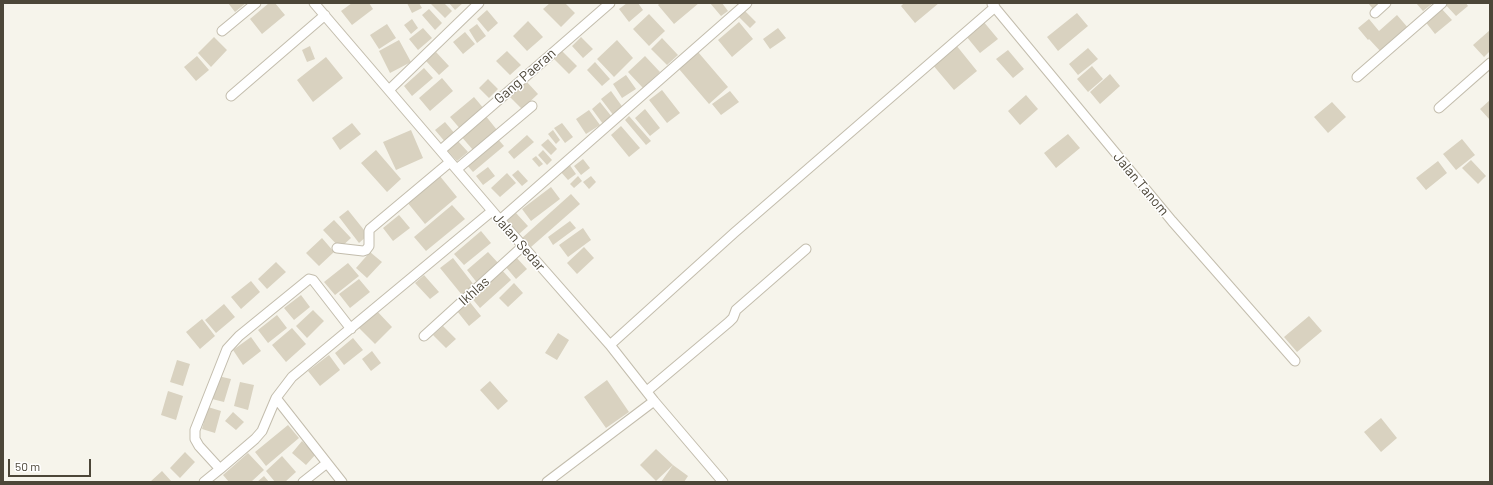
<!DOCTYPE html>
<html>
<head>
<meta charset="utf-8">
<style>
	body { margin:0 }
	#map { position:relative; width:1493px; height:485px; overflow:hidden; background:#f6f4eb; font-family:Barlow,sans-serif }
	canvas { display:block }
	.frame { position:absolute; inset:0; border:4px solid #4c4638; pointer-events:none }
	.scale { position:absolute; left:8px; top:459px; width:83px; height:18px; box-sizing:border-box; border:2px solid #4c4638; border-top:0; padding-left:5px; font-size:12px; line-height:14px; white-space:nowrap; color:#4c4638; -webkit-text-stroke:3px #fff; paint-order:stroke }
</style>
</head>
<body>
<div id="map">
<canvas width="1493" height="485"></canvas>
<div class="frame"></div>
<div class="scale">50 m</div>
</div>
<script>
const ctx = document.querySelector('canvas').getContext('2d');
ctx.lineJoin = 'round';
function fill(path, color) { ctx.fillStyle = color; ctx.fill(path, 'evenodd'); }
const shape = rows => new Path2D(rows.map(r => 'M' + r).join(''));
function trace(path, color, width, dash) { ctx.strokeStyle = color; ctx.lineWidth = width; ctx.lineCap = dash ? 'butt' : 'round'; ctx.setLineDash(dash || []); ctx.stroke(path); }
function write(font, color, halo, rows, align = 'center') {
  ctx.font = font + ' Barlow,sans-serif'; ctx.lineWidth = 3; ctx.setLineDash([]); ctx.textBaseline = 'middle'; ctx.strokeStyle = halo; ctx.fillStyle = color; for (const [text, x, y, turn = 0] of rows) {
    ctx.save(); ctx.translate(x, y); ctx.rotate((+turn || 0) * Math.PI / 180); ctx.textAlign = isNaN(turn) ? turn : align; if (halo) ctx.strokeText(text, 0, 0); ctx.fillText(text, 0, 0); ctx.restore();
  }
}
fill(shape([
	[228,3,246,3,235,12],
	[269,3,275,3,285,15,262,34,250,19],
	[352,3,369,3,373,9,352,25,341,11],
	[407,3,419,3,422,8,412,13],
	[432,3,444,3,452,11,445,18,431,4],
	[449,3,463,3,455,10],
	[550,3,565,3,575,13,561,27,543,9],
	[627,3,638,3,643,10,629,22,619,9],
	[660,3,699,3,674,24,658,5],
	[710,3,722,3,728,11,721,16],
	[904,3,939,3,915,23,901,6],
	[1368,3,1380,3,1373,9],
	[1416,3,1433,3,1423,11],
	[1444,3,1466,3,1468,6,1456,16],
	[1440,7,1452,20,1435,34,1424,20],
	[429,9,442,23,435,30,422,15],
	[743,9,756,22,750,28,737,15],
	[487,10,498,23,488,32,477,19],
	[1077,13,1088,26,1058,51,1047,37],
	[649,14,665,31,649,46,633,29],
	[1397,15,1409,29,1382,53,1369,39,1368,40,1358,28,1369,19,1379,31],
	[412,19,418,28,411,34,404,25],
	[528,21,543,37,527,51,513,36],
	[983,21,998,39,980,53,966,36],
	[739,22,753,39,732,57,718,40],
	[387,24,396,38,379,49,370,35],
	[477,24,486,36,477,43,469,30],
	[423,28,432,38,418,50,409,39],
	[778,28,786,38,770,49,763,39],
	[1490,30,1490,51,1484,57,1473,45],
	[465,32,475,44,463,54,453,42],
	[214,37,227,50,211,67,198,53],
	[581,37,593,49,583,58,572,46],
	[662,38,678,55,667,65,651,49],
	[399,40,411,62,390,73,379,51],
	[617,40,633,58,614,77,597,59],
	[956,45,977,71,954,90,932,64],
	[310,46,315,59,307,62,302,50],
	[1088,48,1098,59,1078,75,1069,64],
	[561,50,577,66,569,74,553,58],
	[1008,50,1024,69,1013,78,996,59],
	[507,51,521,65,510,75,496,61],
	[436,52,449,66,439,75,426,61],
	[698,52,728,87,709,104,679,69],
	[197,56,209,70,196,81,184,67],
	[645,56,660,72,643,88,628,72],
	[326,57,343,78,313,102,297,80],
	[595,62,610,79,602,86,587,70],
	[1092,66,1103,79,1088,92,1077,79],
	[424,68,433,78,412,96,404,86],
	[1110,74,1120,86,1100,104,1090,92],
	[626,75,636,89,622,98,613,84],
	[442,78,453,91,430,111,419,98],
	[488,79,498,89,489,98,479,88],
	[526,81,538,94,522,109,509,96],
	[662,90,680,113,667,123,649,100],
	[611,91,624,109,614,116,601,99],
	[730,91,739,102,721,115,712,104],
	[1026,95,1038,109,1020,125,1008,111],
	[474,97,485,110,462,131,450,117],
	[1490,100,1490,120,1480,109],
	[600,102,612,117,603,124,592,109],
	[1332,102,1346,117,1328,133,1314,117],
	[645,109,660,128,650,136,635,118],
	[589,110,600,125,586,134,576,119],
	[485,115,497,130,473,150,460,135],
	[629,116,651,141,646,145,625,120],
	[445,122,456,135,446,143,435,130],
	[352,123,361,134,340,150,332,138],
	[562,123,573,137,565,143,554,128],
	[621,126,640,148,629,157,611,135],
	[411,130,423,158,396,170,383,142],
	[553,130,560,140,556,144,548,134],
	[1068,134,1080,148,1056,168,1044,153],
	[527,135,534,142,514,159,508,152],
	[497,138,504,146,473,172,466,164],
	[548,139,557,149,551,155,541,145],
	[1462,139,1475,155,1456,170,1443,154],
	[457,140,468,152,457,161,446,149],
	[376,150,401,179,387,192,361,163],
	[543,150,552,160,547,165,538,155],
	[536,156,543,164,539,167,532,159],
	[583,159,590,168,581,175,574,166],
	[1471,160,1486,176,1478,184,1462,168],
	[1438,161,1447,173,1426,190,1416,178],
	[569,164,576,174,568,180,560,171],
	[488,167,495,176,483,185,476,176],
	[518,170,528,181,522,186,512,175],
	[507,173,516,183,500,197,491,188],
	[439,175,457,197,425,224,407,202],
	[578,176,582,181,574,188,570,184],
	[591,176,596,182,589,189,583,182],
	[551,187,560,199,531,221,522,209],
	[571,194,580,204,531,247,522,238],
	[452,205,465,219,426,251,414,237],
	[348,210,368,235,359,243,339,217],
	[516,213,528,226,519,234,507,220],
	[399,215,410,228,393,241,383,228],
	[334,220,351,238,340,248,323,230],
	[570,221,576,228,553,245,548,237],
	[583,228,591,240,568,257,559,245],
	[481,231,491,243,464,265,454,254],
	[322,238,334,252,319,266,306,253],
	[584,247,594,258,577,274,567,263],
	[370,252,382,262,367,278,356,268],
	[488,252,500,265,478,284,467,270],
	[515,256,527,269,516,279,505,266],
	[453,258,474,285,462,295,440,268],
	[276,262,286,272,267,289,258,279],
	[348,263,359,276,335,295,324,282],
	[501,269,511,280,480,308,470,296],
	[424,275,439,292,430,299,415,283],
	[359,279,370,292,350,308,339,294],
	[251,281,260,292,241,309,231,297],
	[514,283,523,293,508,307,499,298],
	[301,295,310,307,294,320,284,308],
	[469,301,481,316,469,326,457,311],
	[224,304,235,317,216,333,205,320],
	[375,309,392,327,375,344,357,326],
	[313,310,324,321,307,338,296,326],
	[277,315,287,328,268,343,258,330],
	[1309,316,1322,331,1297,352,1284,337],
	[202,319,215,336,200,349,186,332],
	[443,326,456,339,446,348,433,335],
	[292,328,306,344,286,362,272,345],
	[558,333,569,340,557,360,545,353],
	[251,337,261,351,243,365,233,350],
	[353,338,363,350,344,365,335,353],
	[372,351,381,363,371,371,362,359],
	[329,355,340,370,320,386,308,371],
	[177,360,190,364,183,386,170,382],
	[218,376,231,379,224,402,212,399],
	[607,380,629,412,606,428,584,397],
	[490,381,508,401,498,410,480,390],
	[240,382,254,385,248,410,234,406],
	[168,391,183,396,176,420,161,415],
	[208,407,221,411,215,433,202,429],
	[233,412,244,422,236,430,225,421],
	[1381,418,1397,438,1381,452,1364,432],
	[288,425,299,438,266,466,255,452],
	[302,441,316,454,306,465,292,453],
	[656,449,673,465,656,481,640,465],
	[185,452,195,462,180,478,170,468],
	[248,453,264,470,251,482,229,482,223,475],
	[282,456,296,472,285,482,275,482,266,471],
	[673,465,688,476,684,482,661,482],
	[162,471,172,482,150,482],
	[264,476,269,482,257,482]
]), '#d9d2c0');
const street = shape([
	[314,3,500,220,610,345,654,401,723,482],
	[992,4,1172,221,1295,361],
	[1375,13,1386,3],
	[222,31,256,3],
	[1357,77,1442,3],
	[389,90,479,3],
	[231,96,325,15],
	[1439,108,1490,63],
	[441,150,610,3],
	[457,169,532,106],
	[500,220,747,3],
	[337,248,363,251,366,250,369,246,369,231,370,229,450,162],
	[424,336,523,246],
	[610,345,734,233,995,7],
	[647,391,729,322,733,318,736,310,806,249],
	[276,398,327,463,303,482],
	[327,463,342,482],
	[220,469,255,439,262,431,276,398,292,377,492,211],
	[204,482,220,469,199,446,195,439,195,430,227,349,239,336,309,279,313,280,351,329],
	[547,482,654,401]
]);
trace(street, '#c3bdad', 11);
trace(street, '#fff', 9);
write('14px', '#4c4638', '#fff', [
	["Gang Paeran",525,76,-41],
	["Jalan Tanom",1141,184,50],
	["Jalan Sedar",519,242,49],
	["Ikhlas",474,291,-42]
]);
</script>
</body>
</html>
